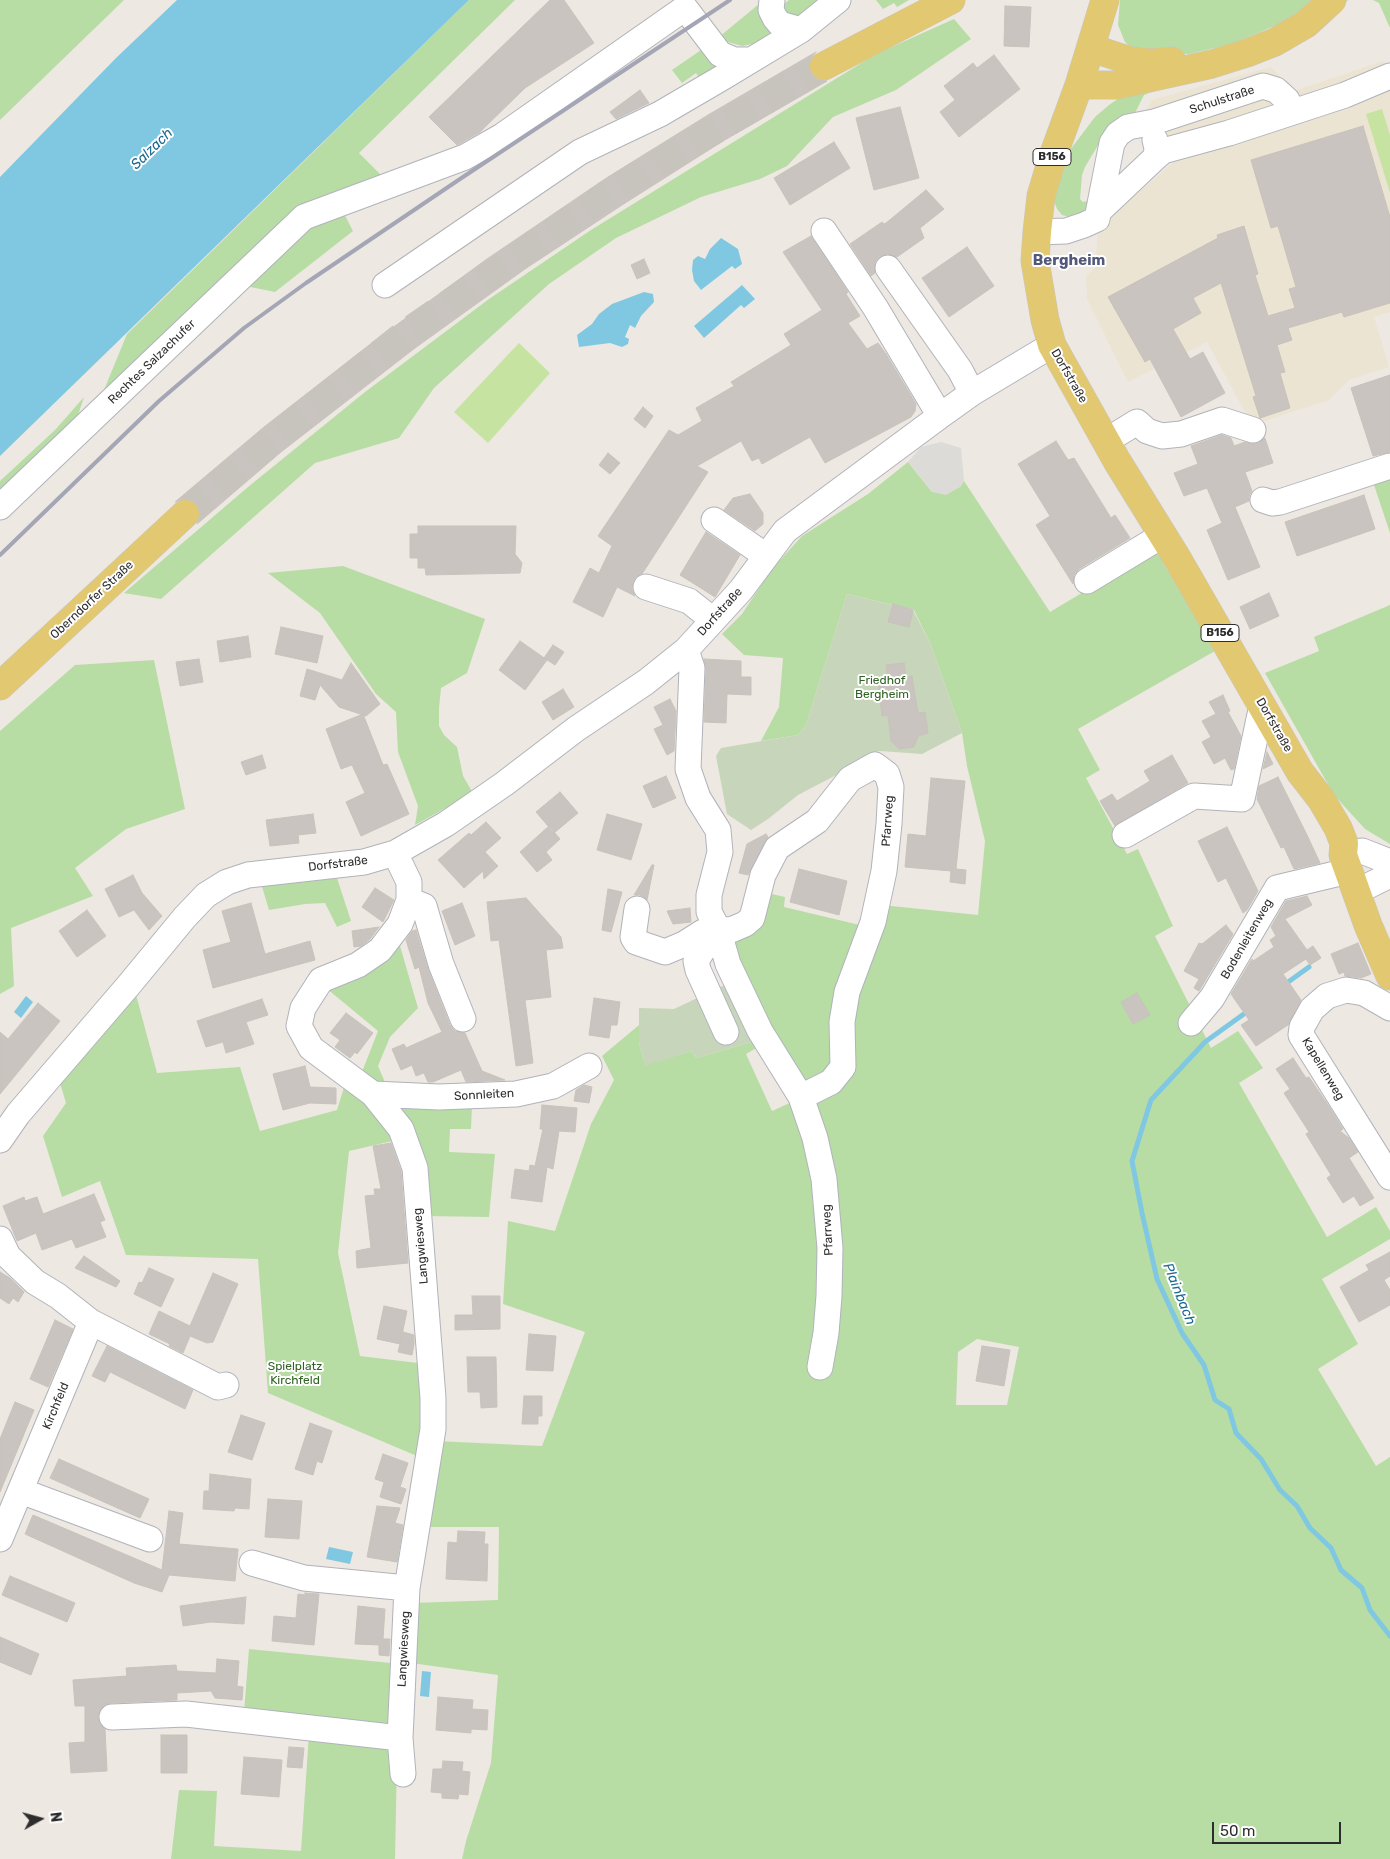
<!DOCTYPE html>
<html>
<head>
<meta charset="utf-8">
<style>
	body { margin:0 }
	#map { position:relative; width:1390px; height:1859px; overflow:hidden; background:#ede8e1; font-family:Rubik,sans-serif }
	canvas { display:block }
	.north { position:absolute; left:15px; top:1794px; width:50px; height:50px; -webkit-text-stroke:4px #fff; paint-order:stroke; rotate:83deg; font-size:14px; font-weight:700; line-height:20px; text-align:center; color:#2d2d2d }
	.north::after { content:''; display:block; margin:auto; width:18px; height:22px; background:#2d2d2d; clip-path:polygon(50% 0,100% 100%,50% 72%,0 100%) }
	.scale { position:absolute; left:1212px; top:1822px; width:129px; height:22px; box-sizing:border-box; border:2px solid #2d2d2d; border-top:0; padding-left:6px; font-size:15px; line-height:18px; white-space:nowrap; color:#2d2d2d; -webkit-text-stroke:4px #fff; paint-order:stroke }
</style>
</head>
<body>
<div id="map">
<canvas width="1390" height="1859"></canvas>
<div class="north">N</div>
<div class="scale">50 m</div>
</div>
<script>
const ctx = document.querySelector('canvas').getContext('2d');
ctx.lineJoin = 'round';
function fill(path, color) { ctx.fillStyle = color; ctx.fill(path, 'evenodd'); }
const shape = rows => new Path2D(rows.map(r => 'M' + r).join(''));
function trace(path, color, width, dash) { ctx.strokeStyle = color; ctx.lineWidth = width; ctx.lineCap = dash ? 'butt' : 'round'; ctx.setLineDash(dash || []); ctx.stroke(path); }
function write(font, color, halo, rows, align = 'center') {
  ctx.font = font + ' Rubik,sans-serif'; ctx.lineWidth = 4; ctx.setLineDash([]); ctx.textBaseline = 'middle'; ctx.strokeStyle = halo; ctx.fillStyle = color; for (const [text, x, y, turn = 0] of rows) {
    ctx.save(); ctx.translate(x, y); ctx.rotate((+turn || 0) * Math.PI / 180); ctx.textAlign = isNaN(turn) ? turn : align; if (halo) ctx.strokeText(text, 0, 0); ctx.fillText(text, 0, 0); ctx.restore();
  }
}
fill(shape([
	[1383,61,1387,69,1390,68,1390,312,1374,317,1389,367,1349,380,1329,400,1252,425,1207,342,1128,382,1087,299,1086,276,1095,268,1098,231,1118,210,1175,161,1146,110,1152,100,1271,67,1294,91]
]), '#ece4d3');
fill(shape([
	[0,0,124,0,0,120],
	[469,0,515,0,359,153,387,181,337,200,353,231,275,292,226,282,97,407,127,334],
	[789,0,824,0,802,17,785,13,784,4],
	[876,0,909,0,897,7,894,3,883,9],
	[1120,0,1312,0,1299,12,1279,24,1232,44,1189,54,1170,54,1134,51,1125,42,1118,25],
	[1341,0,1348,0,1331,17,1144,95,1135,113,1125,114,1110,125,1085,167,1082,175,1080,199,1083,202,1092,200,1087,212,1070,217,1062,215,1057,209,1054,201,1059,174,1070,150,1095,117,1109,105,1122,96],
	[1373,0,1390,0,1390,28,1379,3],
	[759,4,762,19,772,35,758,43,742,46,728,42,719,37],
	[954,19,971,39,896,90,833,117,787,166,760,179,701,197,616,238,549,284,434,388,399,438,315,463,161,599,124,593,248,487,365,392,489,299,591,230,876,54],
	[704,48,718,65,703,83,696,73,682,83,672,70],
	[84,397,73,430,0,498,0,481,55,430],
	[908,462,932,492,960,487,964,481,1050,612,1155,549,1215,651,1078,729,1100,770,1086,778,1127,854,1138,849,1173,926,1155,936,1211,1048,1238,1031,1263,1068,1239,1083,1327,1237,1376,1207,1390,1231,1390,1239,1322,1279,1358,1344,1318,1369,1376,1466,1390,1457,1390,1859,462,1859,466,1841,491,1763,498,1675,411,1663,413,1603,498,1600,499,1527,423,1527,436,1441,542,1446,585,1332,503,1304,508,1221,555,1231,591,1124,614,1080,602,1056,639,1025,639,1043,645,1065,692,1051,696,1058,755,1041,758,1047,746,1054,772,1111,805,1096,730,942,767,893,785,897,784,907,864,926,872,904,978,915,985,841,967,766,962,733,931,645,914,610,847,594,806,725,798,735,761,741,779,707,783,658,744,655,722,634,742,614,772,569,802,536,868,494],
	[977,1339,1019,1347,1007,1405,956,1405,958,1352],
	[1390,470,1390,533,1371,476],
	[343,566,485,619,467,673,441,688,439,708,439,726,444,735,457,747,463,776,473,793,415,825,418,806,398,752,396,712,376,694,320,613,268,573],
	[1390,605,1390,844,1365,829,1334,795,1265,673,1319,651,1314,637],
	[154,660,185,809,126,829,75,868,93,896,11,928,14,986,0,994,0,731,75,665],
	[311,875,337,878,351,921,337,927,325,903,305,904,269,910,260,880],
	[398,939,418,1008,390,1037,378,1066,387,1087,360,1077,378,1031,326,988],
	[135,991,157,1073,240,1067,260,1131,337,1110,346,1081,401,1139,349,1151,338,1253,360,1356,426,1364,424,1459,268,1393,258,1259,126,1255,100,1181,62,1197,43,1136,66,1103,60,1083],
	[396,1100,472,1105,471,1129,450,1129,449,1152,495,1154,489,1217,424,1216],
	[249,1649,401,1664,387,1730,244,1713],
	[309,1734,390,1746,397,1759,395,1859,171,1859,179,1790,217,1791,214,1846,301,1851]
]), '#b7dda4');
fill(shape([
	[847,594,913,610,931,645,962,733,922,754,880,751,875,752,865,760,798,795,768,819,751,830,727,814,716,756,721,748,798,735,806,725],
	[727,984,755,1041,696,1058,692,1051,645,1066,639,1043,639,1008,674,1009]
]), '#c7d5ba');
fill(shape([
	[1382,109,1390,135,1390,193,1366,114],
	[519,343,550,373,488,443,454,412]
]), '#c7e3a1');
fill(shape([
	[941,442,961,448,964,481,960,487,946,495,932,492,908,462,921,447]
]), '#dddbd7');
fill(shape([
	[177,0,469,0,0,456,0,177,116,58],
	[721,238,738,249,742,264,735,269,732,266,701,290,694,281,692,270,693,260,698,256,705,259,710,249],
	[742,285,755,299,744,308,741,305,704,338,694,326],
	[644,292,653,294,654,302,641,316,635,328,630,325,625,337,629,339,628,344,622,347,610,343,579,347,577,335,592,324,599,314,612,304],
	[26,996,33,1002,21,1018,14,1012],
	[329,1547,353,1552,350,1564,326,1559],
	[422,1671,431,1672,429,1697,420,1696]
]), '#80c8e2');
trace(shape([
	[1284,985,1309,967],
	[1248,1011,1205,1042,1151,1100,1132,1161,1142,1213,1157,1279,1182,1333,1204,1365,1215,1400,1229,1409,1236,1433,1261,1459,1280,1490,1297,1506,1310,1528,1331,1548,1341,1570,1362,1588,1370,1610,1390,1636]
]), '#80c8e2', 5);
const building = shape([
	[550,0,564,0,594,43,525,88,480,132,457,145,429,117,550,0],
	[1005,6,1031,7,1029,47,1004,46,1005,6],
	[816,52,811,58,808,65,810,73,816,79,823,82,827,81,723,141,622,205,525,269,415,348,281,452,197,524,200,518,200,511,196,503,189,499,182,499,175,502,264,427,373,342,487,259,608,177,708,115,816,52],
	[994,55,1020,89,959,137,940,112,955,100,944,86,973,63,977,68,994,55],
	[640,90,649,103,616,119,610,112,640,90],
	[900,107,919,178,874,190,856,118,900,107],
	[1363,126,1390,217,1390,303,1344,317,1342,312,1288,328,1292,340,1277,345,1285,372,1280,373,1290,408,1260,418,1253,397,1256,396,1221,283,1193,298,1201,313,1173,329,1190,359,1203,352,1225,393,1181,417,1150,359,1145,362,1108,297,1218,238,1217,235,1244,226,1258,274,1255,275,1268,316,1295,308,1289,289,1296,287,1278,226,1271,228,1251,160,1363,126],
	[834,142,850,168,790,205,774,178,834,142],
	[926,190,944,209,920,228,924,238,897,257,887,254,879,257,875,262,875,273,871,276,850,244,882,222,884,224,886,223,926,190],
	[811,236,848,292,846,294,860,316,848,323,867,349,878,343,886,354,916,404,915,411,911,417,825,463,810,437,762,464,759,458,752,461,741,441,697,466,708,472,642,574,636,577,633,582,632,589,635,596,617,587,603,617,573,602,590,568,599,573,612,546,598,536,669,430,678,435,702,421,696,408,734,386,731,382,791,345,784,334,822,310,783,252,811,236],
	[967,247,994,286,949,317,922,278,967,247],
	[644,259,650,273,637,279,631,265,644,259],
	[1390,375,1390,452,1373,456,1351,388,1390,375],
	[643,407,653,416,645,428,634,419,643,407],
	[1222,435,1231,438,1234,446,1245,442,1256,444,1265,438,1273,463,1245,472,1252,491,1249,496,1249,501,1235,507,1260,567,1228,580,1207,530,1222,523,1207,488,1184,496,1174,473,1198,464,1191,446,1222,435],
	[1056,441,1068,460,1074,458,1111,518,1115,515,1130,538,1079,569,1074,575,1073,584,1036,525,1050,516,1018,464,1056,441],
	[608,453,620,463,610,474,599,465,608,453],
	[750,494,763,513,763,524,755,531,724,510,733,498,750,494],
	[1364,495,1375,529,1297,556,1285,522,1364,495],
	[418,526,516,526,515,554,522,563,520,573,426,575,425,568,418,568,418,558,410,558,410,534,418,534,418,526],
	[706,532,740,555,715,597,680,575,706,532],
	[1269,593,1279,616,1250,629,1240,607,1269,593],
	[893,604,913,610,909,627,888,622,893,604],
	[281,627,323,636,317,663,275,654,281,627],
	[248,636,251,657,220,662,217,641,248,636],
	[520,641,547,660,525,690,499,670,520,641],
	[553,645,564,652,555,665,544,658,553,645],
	[199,659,203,682,180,686,176,662,199,659],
	[704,659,741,661,741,677,751,677,751,695,727,694,726,723,704,722,706,669,704,659],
	[351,663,380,704,366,716,339,707,320,685,315,700,300,696,307,669,342,680,351,663],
	[904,663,906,677,912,676,918,713,925,712,928,733,918,736,914,747,899,749,891,741,888,715,882,716,878,681,888,680,886,665,904,663],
	[563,689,574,707,553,720,542,702,563,689],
	[1223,695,1230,711,1228,712,1241,736,1234,769,1231,770,1225,758,1214,764,1202,742,1211,737,1202,721,1216,714,1209,702,1223,695],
	[670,699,676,711,674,751,667,755,654,729,663,725,654,707,670,699],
	[363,714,383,765,387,764,409,814,361,836,346,802,365,793,352,765,341,769,326,729,363,714],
	[1267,752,1273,764,1263,769,1267,752],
	[262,755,266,768,246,775,241,762,262,755],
	[1172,755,1188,783,1115,826,1100,801,1112,794,1117,801,1150,781,1144,771,1172,755],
	[666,776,676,798,653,808,643,786,666,776],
	[1278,777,1307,835,1320,863,1294,869,1284,847,1281,848,1257,799,1259,786,1278,777],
	[931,778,965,781,956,869,966,870,965,884,950,882,951,871,905,867,908,834,926,836,931,778],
	[560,792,578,813,554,833,536,812,560,792],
	[313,814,316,833,298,835,299,843,270,846,266,820,313,814],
	[607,814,642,824,631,860,597,850,607,814],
	[486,822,501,838,485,852,498,866,484,879,483,871,464,888,438,860,469,833,471,835,486,822],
	[549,826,560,839,546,852,552,860,537,872,520,852,549,826],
	[1227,827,1258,891,1247,910,1243,913,1226,878,1218,882,1198,841,1227,827],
	[766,834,768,837,748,875,739,873,747,844,766,834],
	[652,865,654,865,647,900,640,895,634,895,652,865],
	[799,869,847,881,839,915,790,902,799,869],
	[133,875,142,893,162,916,149,930,134,910,119,917,105,889,133,875],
	[375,888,394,900,383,922,362,907,375,888],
	[608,889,622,892,611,932,602,930,608,889],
	[1307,896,1312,905,1285,919,1307,950,1313,946,1321,958,1310,965,1306,959,1283,974,1301,1000,1288,1025,1256,1046,1241,1025,1249,1020,1231,994,1252,959,1253,961,1274,947,1270,940,1276,936,1271,927,1286,901,1307,896],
	[526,898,561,937,563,948,546,950,551,997,525,1000,533,1063,516,1066,499,940,491,941,487,902,526,898],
	[251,903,265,954,310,941,315,960,213,988,203,950,231,942,222,911,251,903],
	[462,903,475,936,455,945,442,911,462,903],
	[690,908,691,922,673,924,667,911,690,908],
	[87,910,106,936,77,957,59,931,87,910],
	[1226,925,1233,934,1199,991,1194,988,1199,979,1184,971,1199,943,1202,944,1226,925],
	[379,927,370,939,361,946,354,947,352,931,379,927],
	[416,930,428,969,450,1025,455,1031,465,1033,482,1071,505,1080,466,1082,461,1070,433,1082,428,1082,424,1073,416,1076,412,1065,401,1070,392,1049,404,1044,406,1048,442,1032,428,1003,419,967,415,969,406,940,412,931,416,930],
	[1358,943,1371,974,1361,978,1345,976,1344,972,1339,974,1331,954,1358,943],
	[1137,993,1150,1015,1133,1024,1121,1002,1137,993],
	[594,998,620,1002,617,1025,611,1025,609,1038,589,1035,594,998],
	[262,999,268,1015,246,1022,254,1044,226,1053,223,1042,206,1047,197,1021,262,999],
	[38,1003,60,1021,0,1094,0,1032,8,1039,38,1003],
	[346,1013,373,1033,357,1054,355,1052,350,1058,335,1047,340,1040,330,1033,346,1013],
	[1293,1058,1306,1078,1309,1077,1330,1108,1343,1129,1340,1131,1349,1138,1358,1152,1349,1158,1374,1198,1360,1206,1354,1196,1343,1203,1327,1178,1331,1175,1306,1134,1309,1132,1284,1093,1290,1089,1276,1069,1293,1058],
	[305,1066,310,1087,336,1088,336,1104,310,1103,283,1110,273,1074,305,1066],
	[584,1085,592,1087,589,1103,574,1101,576,1090,584,1085],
	[542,1105,577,1108,575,1132,559,1131,553,1169,547,1167,542,1202,511,1198,515,1169,529,1171,530,1165,535,1166,543,1129,540,1129,542,1105],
	[391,1143,401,1171,408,1263,357,1268,356,1251,371,1248,365,1196,375,1195,374,1189,381,1189,373,1146,391,1143],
	[94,1194,105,1220,100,1222,106,1237,76,1248,72,1239,42,1250,36,1233,17,1241,3,1206,24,1197,25,1201,37,1197,43,1214,94,1194],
	[1390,1252,1390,1276,1384,1280,1390,1290,1390,1305,1359,1322,1340,1287,1369,1270,1366,1265,1390,1252],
	[84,1256,120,1281,116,1287,75,1268,84,1256],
	[149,1268,174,1279,161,1307,134,1294,139,1282,142,1283,149,1268],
	[0,1272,10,1278,24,1292,18,1302,13,1298,9,1304,0,1298,0,1272],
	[213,1273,238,1284,213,1342,207,1343,190,1336,183,1353,169,1346,170,1344,149,1334,159,1311,190,1326,213,1273],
	[472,1296,500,1296,500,1329,455,1330,455,1315,473,1315,472,1296],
	[384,1306,407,1311,400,1344,377,1339,384,1306],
	[55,1320,73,1329,48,1387,30,1379,55,1320],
	[403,1332,414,1335,414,1344,412,1355,398,1352,403,1332],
	[529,1334,556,1336,553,1371,526,1370,529,1334],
	[107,1346,193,1390,185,1409,110,1372,105,1382,92,1376,107,1346],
	[982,1346,1010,1350,1004,1386,976,1381,982,1346],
	[467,1357,496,1357,497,1407,481,1408,480,1392,468,1392,467,1357],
	[524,1396,542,1396,542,1416,538,1416,538,1424,522,1424,524,1396],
	[15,1402,34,1410,0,1492,0,1439,15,1402],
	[241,1415,265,1423,252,1460,228,1452,241,1415],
	[310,1423,332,1431,322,1463,317,1461,313,1475,295,1469,310,1423],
	[383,1454,408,1463,400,1487,406,1489,401,1504,380,1497,384,1482,375,1479,383,1454],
	[59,1459,149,1499,140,1518,50,1478,59,1459],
	[210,1474,251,1479,249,1509,235,1508,234,1511,203,1509,204,1491,209,1491,210,1474],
	[268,1499,302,1501,299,1539,265,1537,268,1499],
	[377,1506,400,1508,395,1523,403,1525,397,1562,367,1557,377,1506],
	[169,1511,183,1513,179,1544,238,1549,235,1581,169,1575,162,1592,134,1583,25,1534,33,1515,162,1570,169,1511],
	[458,1531,485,1532,484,1544,488,1544,487,1581,446,1579,448,1542,457,1543,458,1531],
	[10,1576,75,1603,67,1622,2,1595,10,1576],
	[305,1593,319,1594,314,1645,272,1641,274,1616,296,1618,298,1594,305,1595,305,1593],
	[246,1597,244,1624,211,1622,183,1626,180,1606,246,1597],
	[358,1606,385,1609,383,1639,390,1639,389,1656,379,1655,379,1645,355,1644,358,1606],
	[0,1637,39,1654,31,1675,0,1662,0,1637],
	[217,1659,239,1661,237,1686,243,1687,242,1700,215,1698,211,1691,177,1693,177,1700,111,1703,105,1705,100,1710,98,1717,100,1724,105,1729,107,1771,71,1773,69,1743,85,1742,85,1706,75,1706,73,1680,127,1676,126,1668,176,1665,177,1671,216,1673,217,1659],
	[438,1697,473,1700,472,1709,488,1710,487,1730,471,1729,471,1733,436,1730,438,1697],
	[161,1735,187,1735,187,1773,161,1773,161,1735],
	[289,1747,304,1748,302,1768,287,1767,289,1747],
	[244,1757,282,1760,279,1797,241,1794,244,1757],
	[443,1761,463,1762,462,1771,470,1772,468,1795,459,1794,458,1799,442,1798,442,1793,431,1792,433,1769,442,1769,443,1761]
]);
fill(building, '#c9c4c0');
trace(building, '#c8c3ba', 1);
trace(shape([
	[185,514,272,440,406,333,613,190,824,66]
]), '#c7c3bd', 28, [28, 14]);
const minor = shape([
	[772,0,771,10,775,18,780,24,801,30],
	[1156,157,1163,151,1229,133,1345,95,1390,76],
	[1100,210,1156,157,1157,148,1155,140],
	[824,231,875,307,940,416],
	[1037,232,1066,231,1084,225,1097,219,1112,143,1118,134,1128,127,1154,122,1263,86,1276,90,1287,100,1293,112],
	[888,268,960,370,972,393],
	[385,285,580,152,660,114,725,76,801,30,838,0],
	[1106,441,1137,422,1147,431,1162,436,1181,434,1222,420,1253,430],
	[1263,500,1272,503,1280,502,1390,466],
	[0,507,304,217,465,157,502,136,685,8,720,54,734,60,750,60],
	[714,520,766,556],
	[1087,581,1163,535],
	[646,587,689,601,713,620],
	[686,650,692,668,688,769,698,798,718,830,720,852,709,895,709,912,718,929,728,964,760,1031,801,1097,815,1138,824,1179,830,1248,829,1296,826,1333,820,1367],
	[1125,835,1194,796,1242,799,1262,705],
	[395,853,409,882,409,900,400,924,380,950,358,965,321,980,303,1008,299,1026,311,1048,373,1094,401,1129,415,1168,433,1398,433,1429,407,1588,400,1738,403,1774],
	[1343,855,1362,851,1390,862],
	[1356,892,1390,875],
	[409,900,424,906,441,964,463,1019],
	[637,909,633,937,636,942,665,952,684,944,703,932,718,929,731,930,745,924,752,918,763,875,777,848,817,821,850,779,875,765,887,774,891,787,889,824,884,871,873,922,847,992,842,1022,843,1067,831,1082,801,1097],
	[721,941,704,948,696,961,698,970,726,1032],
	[1390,1008,1364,993,1346,990,1327,996,1312,1009,1302,1027,1301,1035,1390,1177],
	[1191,1023,1212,998,1277,888,1348,871],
	[373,1094,439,1097,516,1094,553,1086,589,1066],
	[0,1140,18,1114,128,986,185,917,206,895,227,882,248,875,364,862,395,853,446,824,504,784,576,729,646,682,686,650,741,590,785,531,940,416,972,393,1052,345],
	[0,1239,8,1256,35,1282,58,1296,91,1322,0,1539],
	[91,1322,218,1387,226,1385],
	[21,1491,150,1539],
	[252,1563,304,1578,407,1588],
	[112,1717,186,1714,400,1738]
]);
const major = shape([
	[1105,0,1079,85,1053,156,1041,196,1037,232,1035,261,1045,320,1052,345,1117,461,1177,558,1300,772,1321,799,1338,828,1344,843,1343,855,1368,925,1390,976],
	[1091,48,1131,61,1152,63,1172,61],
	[824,66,951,0],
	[1079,85,1117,85,1212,64,1247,53,1275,42,1306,24,1332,0],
	[0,686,185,514]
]);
trace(minor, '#b1b3bb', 27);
trace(major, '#c8c8c8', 29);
trace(minor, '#fff', 25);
trace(major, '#e2c870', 28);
trace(shape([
	[0,555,159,401,244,328,306,283,460,179,730,0]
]), '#a4a6b5', 4);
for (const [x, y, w] of [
	[1052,157,38],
	[1220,633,38]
]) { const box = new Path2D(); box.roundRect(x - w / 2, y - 8.5, w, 17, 4); ctx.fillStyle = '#fff'; ctx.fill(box); trace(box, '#2d2d2d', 1); }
write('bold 11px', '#2d2d2d', null, [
	["B156",1052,157],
	["B156",1220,633]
]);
write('12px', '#2d2d2d', '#fff', [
	["Schulstraße",1222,100,-18],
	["Rechtes Salzachufer",152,362,-44],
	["Dorfstraße",1069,376,60],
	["Oberndorfer Straße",92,600,-43],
	["Dorfstraße",720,612,-48],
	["Dorfstraße",1274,725,60],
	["Pfarrweg",888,821,-86],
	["Dorfstraße",338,864,-7],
	["Bodenleitenweg",1247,939,-60],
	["Kapellenweg",1323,1069,59],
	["Sonnleiten",484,1095,-3],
	["Pfarrweg",828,1230,-93],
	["Langwiesweg",421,1246,-95],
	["Kirchfeld",56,1406,-67],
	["Langwiesweg",404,1649,-87]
]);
write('12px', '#306323', '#fff', [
	["Friedhof",882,681],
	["Bergheim",882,695],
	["Spielplatz",295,1367],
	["Kirchfeld",295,1381]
]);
write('italic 14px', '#1d6991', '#fff', [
	["Salzach",152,149,-44],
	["Plainbach",1179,1294,68]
]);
write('bold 15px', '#515879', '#fff', [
	["Bergheim",1069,261]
]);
</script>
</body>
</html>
